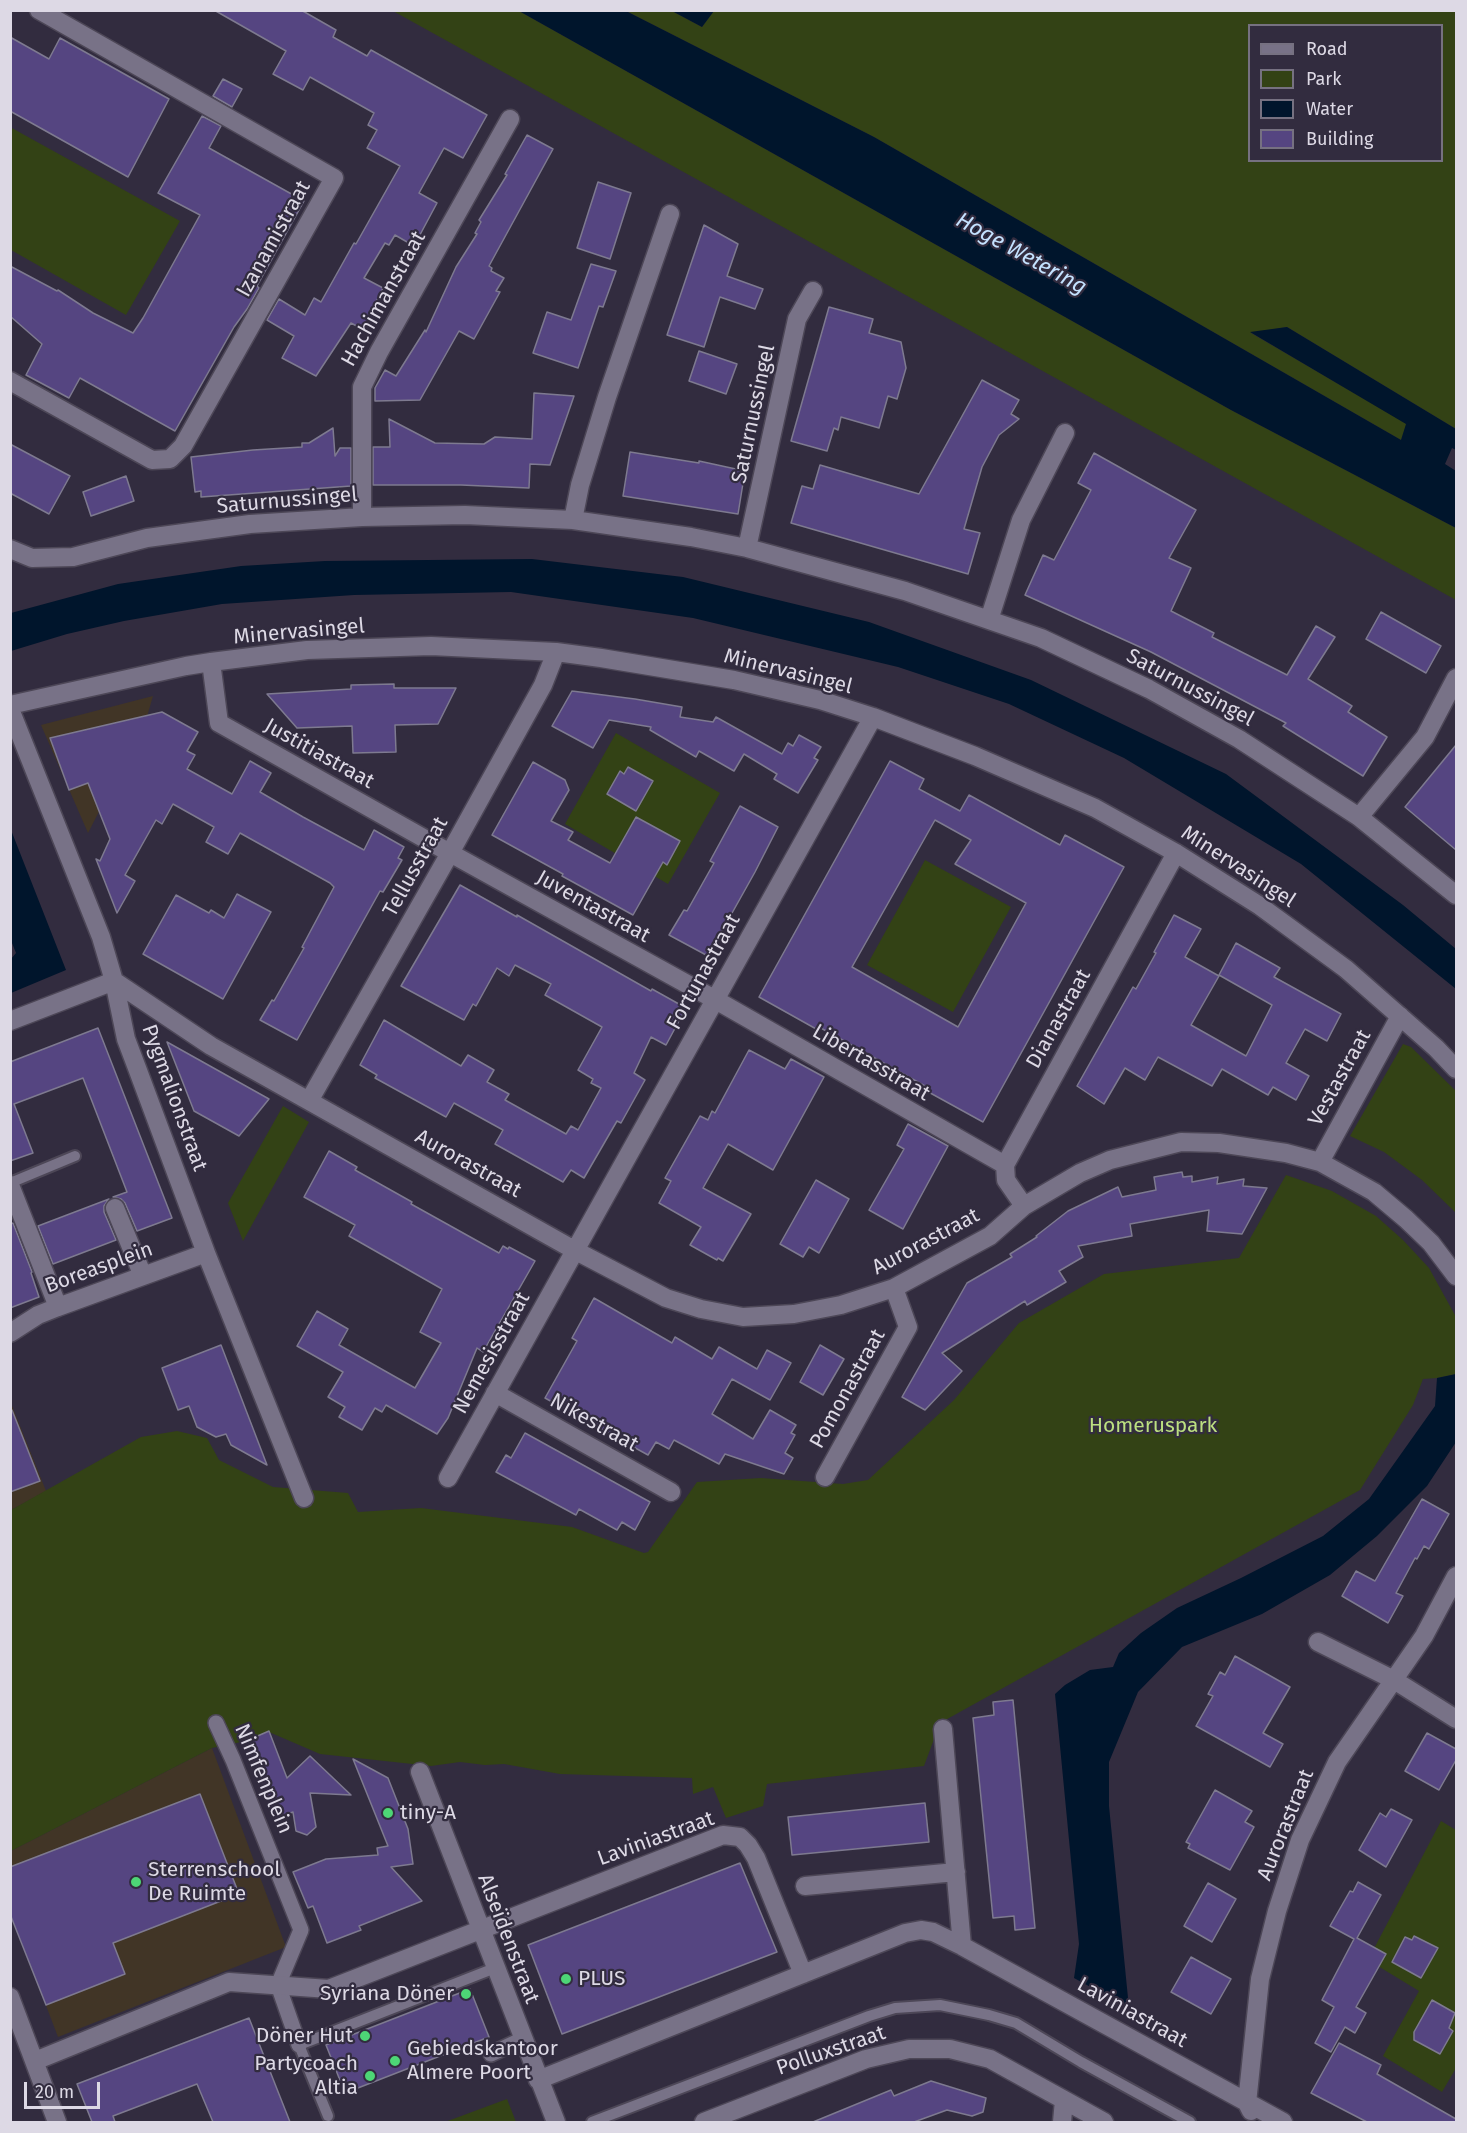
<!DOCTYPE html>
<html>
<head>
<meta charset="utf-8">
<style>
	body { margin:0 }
	#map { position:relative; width:1467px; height:2133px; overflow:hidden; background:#322c3f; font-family:"Fira Sans",sans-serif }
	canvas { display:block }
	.frame { position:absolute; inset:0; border:12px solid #ddd9e5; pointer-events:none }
	.legend { position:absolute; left:1248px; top:24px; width:195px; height:138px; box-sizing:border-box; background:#322c3f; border:2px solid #767181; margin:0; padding:8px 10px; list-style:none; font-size:18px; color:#ddd9e5 }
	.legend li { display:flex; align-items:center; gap:12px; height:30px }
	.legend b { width:30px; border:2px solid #767181 }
	.scale { position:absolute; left:24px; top:2082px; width:76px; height:27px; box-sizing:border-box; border:3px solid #ddd9e5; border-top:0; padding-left:8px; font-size:18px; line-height:21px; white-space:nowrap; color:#ddd9e5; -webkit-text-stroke:4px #322c3f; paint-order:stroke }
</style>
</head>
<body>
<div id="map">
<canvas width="1467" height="2133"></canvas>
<div class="frame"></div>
<ul class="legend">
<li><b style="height:8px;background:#787287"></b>Road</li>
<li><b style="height:16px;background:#334215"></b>Park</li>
<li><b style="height:16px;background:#00152c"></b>Water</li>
<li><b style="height:16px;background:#554581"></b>Building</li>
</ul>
<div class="scale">20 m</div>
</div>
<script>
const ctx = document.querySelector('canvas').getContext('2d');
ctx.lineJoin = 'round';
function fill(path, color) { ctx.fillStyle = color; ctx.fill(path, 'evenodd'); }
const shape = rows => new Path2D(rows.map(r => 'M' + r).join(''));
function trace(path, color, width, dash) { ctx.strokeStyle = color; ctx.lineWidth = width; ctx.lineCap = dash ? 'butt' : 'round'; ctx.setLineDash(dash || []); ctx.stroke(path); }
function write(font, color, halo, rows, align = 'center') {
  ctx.font = font + ' "Fira Sans",sans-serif'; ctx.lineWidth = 4.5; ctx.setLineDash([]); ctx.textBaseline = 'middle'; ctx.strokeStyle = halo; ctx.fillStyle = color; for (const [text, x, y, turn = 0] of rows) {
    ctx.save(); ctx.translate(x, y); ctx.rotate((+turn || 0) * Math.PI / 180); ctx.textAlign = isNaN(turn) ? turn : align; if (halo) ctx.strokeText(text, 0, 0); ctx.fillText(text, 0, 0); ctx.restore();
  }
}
fill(shape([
	[153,696,146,720,88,833,41,725],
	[10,1401,46,1491,11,1510,10,1510],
	[212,1748,286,1947,58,2037,11,1914,11,1851]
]), '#413526');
fill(shape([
	[714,10,1456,11,1456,429,1287,327,1251,333,1407,424,1401,440,874,137,626,11,672,11,702,27],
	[1250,26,1442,26,1442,160,1250,160],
	[393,11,519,11,1231,410,1456,528,1456,600],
	[10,127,180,221,126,315,11,250],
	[616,733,720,793,668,884,565,824],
	[925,860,1011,907,953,1012,867,965],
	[1403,1044,1411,1047,1456,1091,1456,1213,1422,1180,1384,1152,1350,1136],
	[283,1106,309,1122,243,1241,228,1203],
	[1286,1175,1332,1191,1376,1216,1403,1240,1429,1268,1456,1317,1456,1374,1437,1378,1423,1379,1413,1405,1360,1490,940,1723,924,1766,767,1784,763,1806,726,1818,713,1787,693,1794,692,1778,560,1774,504,1764,485,1765,460,1762,431,1766,320,1754,269,1732,246,1741,212,1748,11,1851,11,1510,141,1437,177,1431,207,1438,219,1460,273,1487,348,1493,358,1512,421,1508,572,1527,644,1553,648,1552,697,1482,761,1478,843,1484,868,1480,954,1400,1019,1323,1104,1274,1239,1258],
	[1441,1821,1456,1830,1456,2068,1442,2092,1383,2056,1419,1991,1368,1960],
	[507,2099,516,2122,445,2122]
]), '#334215');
fill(shape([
	[519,11,626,11,874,137,1401,440,1406,424,1250,332,1287,327,1456,429,1456,450,1452,448,1445,464,1456,471,1456,528,1231,410],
	[672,11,714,11,702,27],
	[532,559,683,577,869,622,1031,680,1226,774,1403,905,1456,949,1456,989,1301,864,1124,758,1009,704,898,667,693,618,511,592,354,595,222,604,124,621,67,634,11,651,11,613,118,584,241,566,325,561],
	[11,830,66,970,11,993,11,959,16,953,10,938],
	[1456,1374,1456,1442,1427,1486,1377,1536,1330,1575,1262,1614,1182,1647,1138,1692,1109,1762,1109,1806,1129,2008,1074,1978,1079,1944,1055,1694,1065,1685,1090,1670,1113,1667,1119,1653,1141,1633,1177,1608,1241,1578,1323,1536,1369,1499,1435,1406,1437,1378]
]), '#00152c');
const building = shape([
	[214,10,301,10,336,30,333,37,367,56,371,50,487,115,463,158,444,148,419,193,437,203,414,246,395,235,389,245,385,243,364,278,383,288,373,308,378,310,366,331,351,323,316,376,282,358,294,336,267,320,279,299,305,315,314,298,321,302,354,243,356,244,400,166,367,148,377,130,368,125,374,113,310,77,303,90,273,74,286,51,214,10],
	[10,37,49,59,60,38,169,99,128,177,10,111,10,37],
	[223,79,242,89,232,107,213,96,223,79],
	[202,116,221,126,209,148,304,201,257,286,259,288,247,309,234,327,175,431,80,378,69,398,26,375,42,344,10,316,10,266,57,291,58,290,93,313,133,333,143,318,200,215,158,193,202,116],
	[527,135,553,149,489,266,492,268,491,271,504,278,496,291,500,292,474,339,459,331,420,400,375,401,375,388,385,370,396,376,425,330,426,332,456,267,477,234,475,233,481,222,479,220,507,175,505,174,527,135],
	[598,182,631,193,610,259,577,248,598,182],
	[704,225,738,244,727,276,763,289,755,309,720,297,704,347,667,335,704,225],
	[591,264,616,271,603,307,599,306,578,368,533,353,547,312,571,320,591,264],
	[829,307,873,319,869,333,901,342,906,368,897,399,888,396,879,428,841,417,838,430,834,428,827,451,791,441,829,307],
	[699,351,737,364,726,394,689,381,699,351],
	[982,380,1019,400,1011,414,1019,419,999,435,982,467,964,529,980,533,968,574,791,523,802,486,813,489,820,465,919,494,982,380],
	[534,393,574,396,550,465,530,464,529,488,461,485,373,485,373,447,390,447,389,419,435,443,484,444,495,437,532,439,534,393],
	[333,428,335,456,340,448,351,448,351,486,201,497,201,491,195,492,191,457,253,450,302,447,302,443,309,443,333,428],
	[10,444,70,476,49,514,10,493,10,444],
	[630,452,699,463,699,461,745,471,738,514,623,496,630,452],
	[1094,453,1196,510,1169,558,1191,568,1171,611,1214,633,1212,637,1287,675,1316,626,1335,637,1308,679,1352,706,1348,712,1387,737,1363,776,1283,726,1286,723,1151,652,1025,595,1043,555,1054,560,1091,490,1078,483,1094,453],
	[126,476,134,501,91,516,83,492,126,476],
	[1381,612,1441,646,1426,673,1366,639,1381,612],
	[394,684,394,688,456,688,438,724,395,725,396,752,353,753,352,726,297,728,267,694,351,689,351,685,394,684],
	[572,691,635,699,682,707,680,717,713,722,716,717,782,754,788,743,793,746,799,735,821,747,814,758,818,760,798,793,774,779,777,774,744,754,734,771,699,751,696,757,650,730,651,727,609,720,593,748,552,726,572,691],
	[162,712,198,732,187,751,195,755,187,769,232,794,250,761,271,773,260,792,303,817,364,850,374,830,404,847,398,858,402,860,383,892,380,891,297,1040,260,1020,272,1000,274,1001,304,948,302,947,334,887,330,883,240,833,228,854,206,842,214,827,173,804,162,824,156,820,125,875,135,881,117,913,96,859,100,861,110,839,88,783,69,790,50,738,162,712],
	[1456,745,1456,850,1405,807,1456,745],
	[890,761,924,779,919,789,960,811,969,795,1060,845,1065,835,1124,867,983,1122,923,1089,925,1086,819,1027,818,1030,759,997,890,761],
	[935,820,971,840,955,864,1026,903,958,1027,852,967,935,820],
	[533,762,565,780,569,790,551,821,573,832,568,840,610,863,636,817,680,841,667,865,663,862,633,915,562,876,563,874,492,835,533,762],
	[628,767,653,781,636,811,607,794,620,771,624,774,628,767],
	[740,806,778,827,755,872,708,956,669,935,684,910,687,911,714,863,710,861,740,806],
	[460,885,517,917,517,915,651,991,652,989,686,1008,666,1045,651,1037,634,1073,645,1080,621,1123,617,1121,584,1178,571,1170,563,1182,495,1144,503,1130,454,1103,446,1117,375,1078,377,1075,360,1065,384,1020,461,1066,468,1055,494,1070,487,1082,509,1094,505,1100,566,1134,571,1126,578,1130,601,1088,591,1083,593,1079,578,1070,602,1027,545,995,551,984,515,965,509,976,497,968,476,1006,473,1004,464,1020,401,986,460,885],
	[237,894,271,912,223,999,143,954,176,895,209,913,211,910,224,918,237,894],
	[1174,915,1201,929,1185,957,1219,976,1191,1025,1246,1056,1272,1005,1219,975,1236,943,1280,968,1274,977,1341,1014,1327,1041,1305,1029,1286,1063,1309,1076,1296,1100,1273,1087,1268,1095,1222,1069,1212,1086,1158,1057,1145,1080,1125,1068,1104,1104,1077,1086,1133,987,1136,989,1156,953,1154,952,1174,915],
	[98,1028,172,1218,137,1231,125,1203,121,1199,113,1197,127,1192,83,1078,14,1104,33,1153,10,1161,10,1062,98,1028],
	[167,1042,269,1099,239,1136,194,1111,167,1042],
	[749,1050,785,1069,791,1059,824,1077,773,1170,728,1144,703,1188,751,1214,723,1261,718,1258,717,1260,690,1245,701,1227,659,1203,671,1181,665,1178,700,1116,708,1120,712,1111,715,1113,749,1050],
	[908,1124,948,1146,903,1229,869,1210,904,1149,897,1145,908,1124],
	[329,1151,357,1167,355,1170,412,1202,411,1204,499,1253,503,1246,508,1249,509,1247,535,1261,483,1352,477,1348,448,1418,437,1434,386,1405,382,1412,375,1408,362,1430,339,1417,345,1407,328,1397,343,1372,297,1346,317,1311,348,1329,339,1345,415,1388,441,1343,420,1332,442,1289,349,1236,355,1225,304,1197,329,1151],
	[1182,1172,1183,1177,1192,1176,1192,1182,1218,1177,1217,1184,1244,1179,1243,1186,1267,1188,1242,1234,1207,1231,1209,1210,1130,1224,1132,1236,1078,1246,1083,1257,1059,1271,1066,1282,1027,1305,1025,1301,942,1353,962,1371,925,1410,902,1397,967,1283,1012,1257,1010,1254,1037,1237,1036,1236,1068,1211,1118,1187,1122,1197,1156,1190,1154,1177,1182,1172],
	[816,1180,849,1199,819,1253,809,1247,803,1257,780,1244,816,1180],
	[109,1199,104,1206,104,1212,116,1240,53,1264,38,1226,109,1199],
	[13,1223,32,1272,31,1273,39,1297,10,1308,10,1224,13,1223],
	[594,1298,672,1343,675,1337,712,1359,719,1347,757,1369,767,1350,791,1363,770,1400,732,1379,712,1414,753,1439,770,1410,796,1425,791,1433,795,1435,785,1453,793,1458,784,1474,725,1454,719,1464,674,1440,669,1449,656,1442,648,1455,545,1398,577,1341,572,1338,594,1298],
	[221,1345,267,1465,231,1445,226,1434,216,1437,197,1427,189,1406,178,1410,162,1368,221,1345],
	[820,1345,844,1359,823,1395,800,1382,820,1345],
	[12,1410,40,1481,10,1492,10,1411,12,1410],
	[525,1433,650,1502,635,1530,622,1522,617,1530,579,1509,576,1515,496,1472,506,1455,511,1458,525,1433],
	[1422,1499,1449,1514,1429,1549,1424,1546,1417,1559,1415,1558,1396,1593,1403,1596,1388,1623,1342,1596,1356,1571,1375,1581,1422,1499],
	[1235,1656,1290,1687,1263,1733,1283,1744,1270,1767,1196,1726,1213,1696,1208,1694,1220,1672,1225,1675,1235,1656],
	[1013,1700,1035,1928,1015,1930,1014,1916,993,1918,973,1718,994,1715,993,1702,1013,1700],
	[269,1731,287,1778,310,1756,351,1795,310,1793,316,1827,307,1835,296,1831,293,1812,276,1818,246,1741,269,1731],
	[1427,1733,1456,1749,1456,1760,1439,1790,1405,1771,1427,1733],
	[353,1759,388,1778,408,1829,413,1864,391,1867,422,1901,359,1926,361,1930,327,1943,313,1906,308,1908,293,1872,326,1859,378,1855,377,1848,388,1846,353,1759],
	[1215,1790,1252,1811,1245,1822,1254,1827,1230,1870,1188,1848,1190,1844,1186,1842,1215,1790],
	[200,1794,239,1894,113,1943,125,1974,46,2005,10,1914,10,1867,200,1794],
	[925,1803,929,1842,792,1855,788,1817,925,1803],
	[1391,1809,1412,1820,1386,1867,1359,1850,1380,1813,1386,1817,1391,1809],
	[740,1863,777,1952,562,2034,528,1945,740,1863],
	[1358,1882,1381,1895,1357,1938,1386,1954,1356,2007,1366,2013,1355,2033,1345,2027,1331,2052,1315,2043,1334,2007,1322,2000,1354,1939,1330,1926,1350,1891,1353,1892,1358,1882],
	[1208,1883,1236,1899,1212,1942,1184,1926,1208,1883],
	[1414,1936,1438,1948,1421,1978,1392,1962,1405,1937,1412,1940,1414,1936],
	[1191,1957,1231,1979,1211,2014,1171,1992,1191,1957],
	[470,1989,489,2037,345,2093,326,2045,470,1989],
	[1432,2000,1455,2013,1449,2028,1453,2031,1440,2054,1414,2040,1414,2032,1432,2000],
	[249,2018,290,2122,213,2122,197,2084,113,2116,115,2122,92,2122,77,2084,249,2018],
	[1339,2043,1381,2065,1377,2074,1456,2119,1456,2122,1367,2122,1311,2093,1339,2043],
	[931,2081,986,2098,983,2112,972,2116,947,2110,914,2122,813,2122,891,2090,894,2096,931,2081]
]);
fill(building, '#554581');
trace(building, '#7e7a90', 1.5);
const service = shape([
	[10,1183,75,1156],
	[328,2116,299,2045,495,1968],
	[592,2122,869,2016,895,2008,940,2005,989,2015,1016,2023,1081,2062,1190,2122]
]);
const pedestrian = shape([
	[216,1723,233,1760,301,1930,278,1985,299,2045],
	[491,2054,523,2039]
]);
const minor = shape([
	[10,381,152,460,170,459,183,446,334,178,39,10],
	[362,517,362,387,379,352,510,119],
	[573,520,580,485,607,397,670,214],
	[747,548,797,319,813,291],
	[10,549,32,558,73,557,147,538,250,524,362,517,465,515,573,520,691,537,747,548,905,591,1041,638,1149,689,1239,739,1359,817,1456,895],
	[989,620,1021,520,1065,433],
	[211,662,219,723,450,853,714,999,1005,1165],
	[10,705,186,666,211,662,307,650,431,646,556,652,601,658,734,680,820,700,873,717,975,756,1095,808,1176,853,1260,906,1346,969,1436,1048,1456,1069],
	[10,709,101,937,114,981,126,1039,137,1068,206,1253,304,1498],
	[1359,817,1425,737,1456,678],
	[10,1021,114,981,211,1046,309,1101,576,1251,666,1298,701,1309,743,1317,794,1314,841,1305,894,1288,990,1236,1024,1206,1080,1173,1110,1160,1181,1142,1219,1143,1286,1153,1320,1162,1374,1192,1406,1219,1431,1243,1456,1276],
	[309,1101,450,853,543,685,556,652],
	[1320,1162,1400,1016],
	[10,1185,58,1307],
	[1024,1206,1006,1180,1005,1165,1176,853],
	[115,1208,143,1276],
	[10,1333,38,1315,58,1307,206,1253],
	[495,1393,671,1492],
	[825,1477,908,1327,894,1288],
	[448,1478,873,717],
	[1318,1642,1394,1680,1456,1719],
	[943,1729,962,1946],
	[420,1772,556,2122],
	[805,1886,956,1872],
	[10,1997,57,2122],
	[35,2061,229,1982,329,1989,723,1835,740,1837,748,1845,756,1858,803,1974],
	[538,2080,905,1933,921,1930,933,1932,962,1946,1283,2122],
	[1251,2111,1247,2103,1260,1979,1277,1911,1300,1840,1337,1762,1424,1636,1456,1576],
	[704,2122,866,2059,909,2049,950,2049,990,2059,1104,2122],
	[1062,2122,1064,2100]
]);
trace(service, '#4d4757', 14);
trace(pedestrian, '#4d4757', 18);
trace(minor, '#4d4757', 21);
trace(service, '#787287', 10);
trace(pedestrian, '#787287', 15);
trace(minor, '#787287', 18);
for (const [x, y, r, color] of [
	[388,1813,6,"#4dd676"],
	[136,1882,6,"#4dd676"],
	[566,1979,6,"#4dd676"],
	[466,1994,6,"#4dd676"],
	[365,2036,6,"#4dd676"],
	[395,2061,6,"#4dd676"],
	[370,2076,6,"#4dd676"]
]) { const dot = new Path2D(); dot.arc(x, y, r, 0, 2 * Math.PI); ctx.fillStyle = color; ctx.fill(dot); trace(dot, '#322c3f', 2); }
write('21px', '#ddd9e5', '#322c3f', [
	["Izanamistraat",274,239,-61],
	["Hachimanstraat",384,299,-61],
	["Saturnussingel",754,414,-78],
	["Saturnussingel",287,501,-5],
	["Minervasingel",299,632,-5],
	["Minervasingel",788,672,14],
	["Saturnussingel",1190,688,28],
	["Justitiastraat",319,754,29],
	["Tellusstraat",416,867,-61],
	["Minervasingel",1238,867,33],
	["Juventastraat",593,907,29],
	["Fortunastraat",704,972,-61],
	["Dianastraat",1059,1019,-61],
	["Libertasstraat",871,1063,30],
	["Vestastraat",1340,1078,-61],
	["Pygmalionstraat",174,1098,70],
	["Aurorastraat",468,1164,29],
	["Aurorastraat",926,1242,-28],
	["Boreasplein",99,1268,-20],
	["Nemesisstraat",492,1353,-61],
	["Pomonastraat",848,1389,-61],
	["Nikestraat",594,1423,29],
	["Nimfenplein",263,1779,67],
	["Aurorastraat",1286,1825,-68],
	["Laviniastraat",656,1839,-20],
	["Alseïdenstraat",508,1939,69],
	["Laviniastraat",1132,2013,29],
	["Polluxstraat",831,2051,-19]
]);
write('21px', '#bcdf80', '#322c3f', [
	["Homeruspark",1153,1426]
]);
write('21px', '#ddd9e5', '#322c3f', [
	["tiny-A",400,1813],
	["Sterrenschool",148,1870],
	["De Ruimte",148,1894],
	["PLUS",578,1979],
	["Syriana Döner",454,1994,"right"],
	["Döner Hut",353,2036,"right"],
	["Gebiedskantoor",407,2049],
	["Almere Poort",407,2073],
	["Partycoach",358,2064,"right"],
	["Altia",358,2088,"right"]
], 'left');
write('italic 22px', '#c4e2ff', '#322c3f', [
	["Hoge Wetering",1021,254,29]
]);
</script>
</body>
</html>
